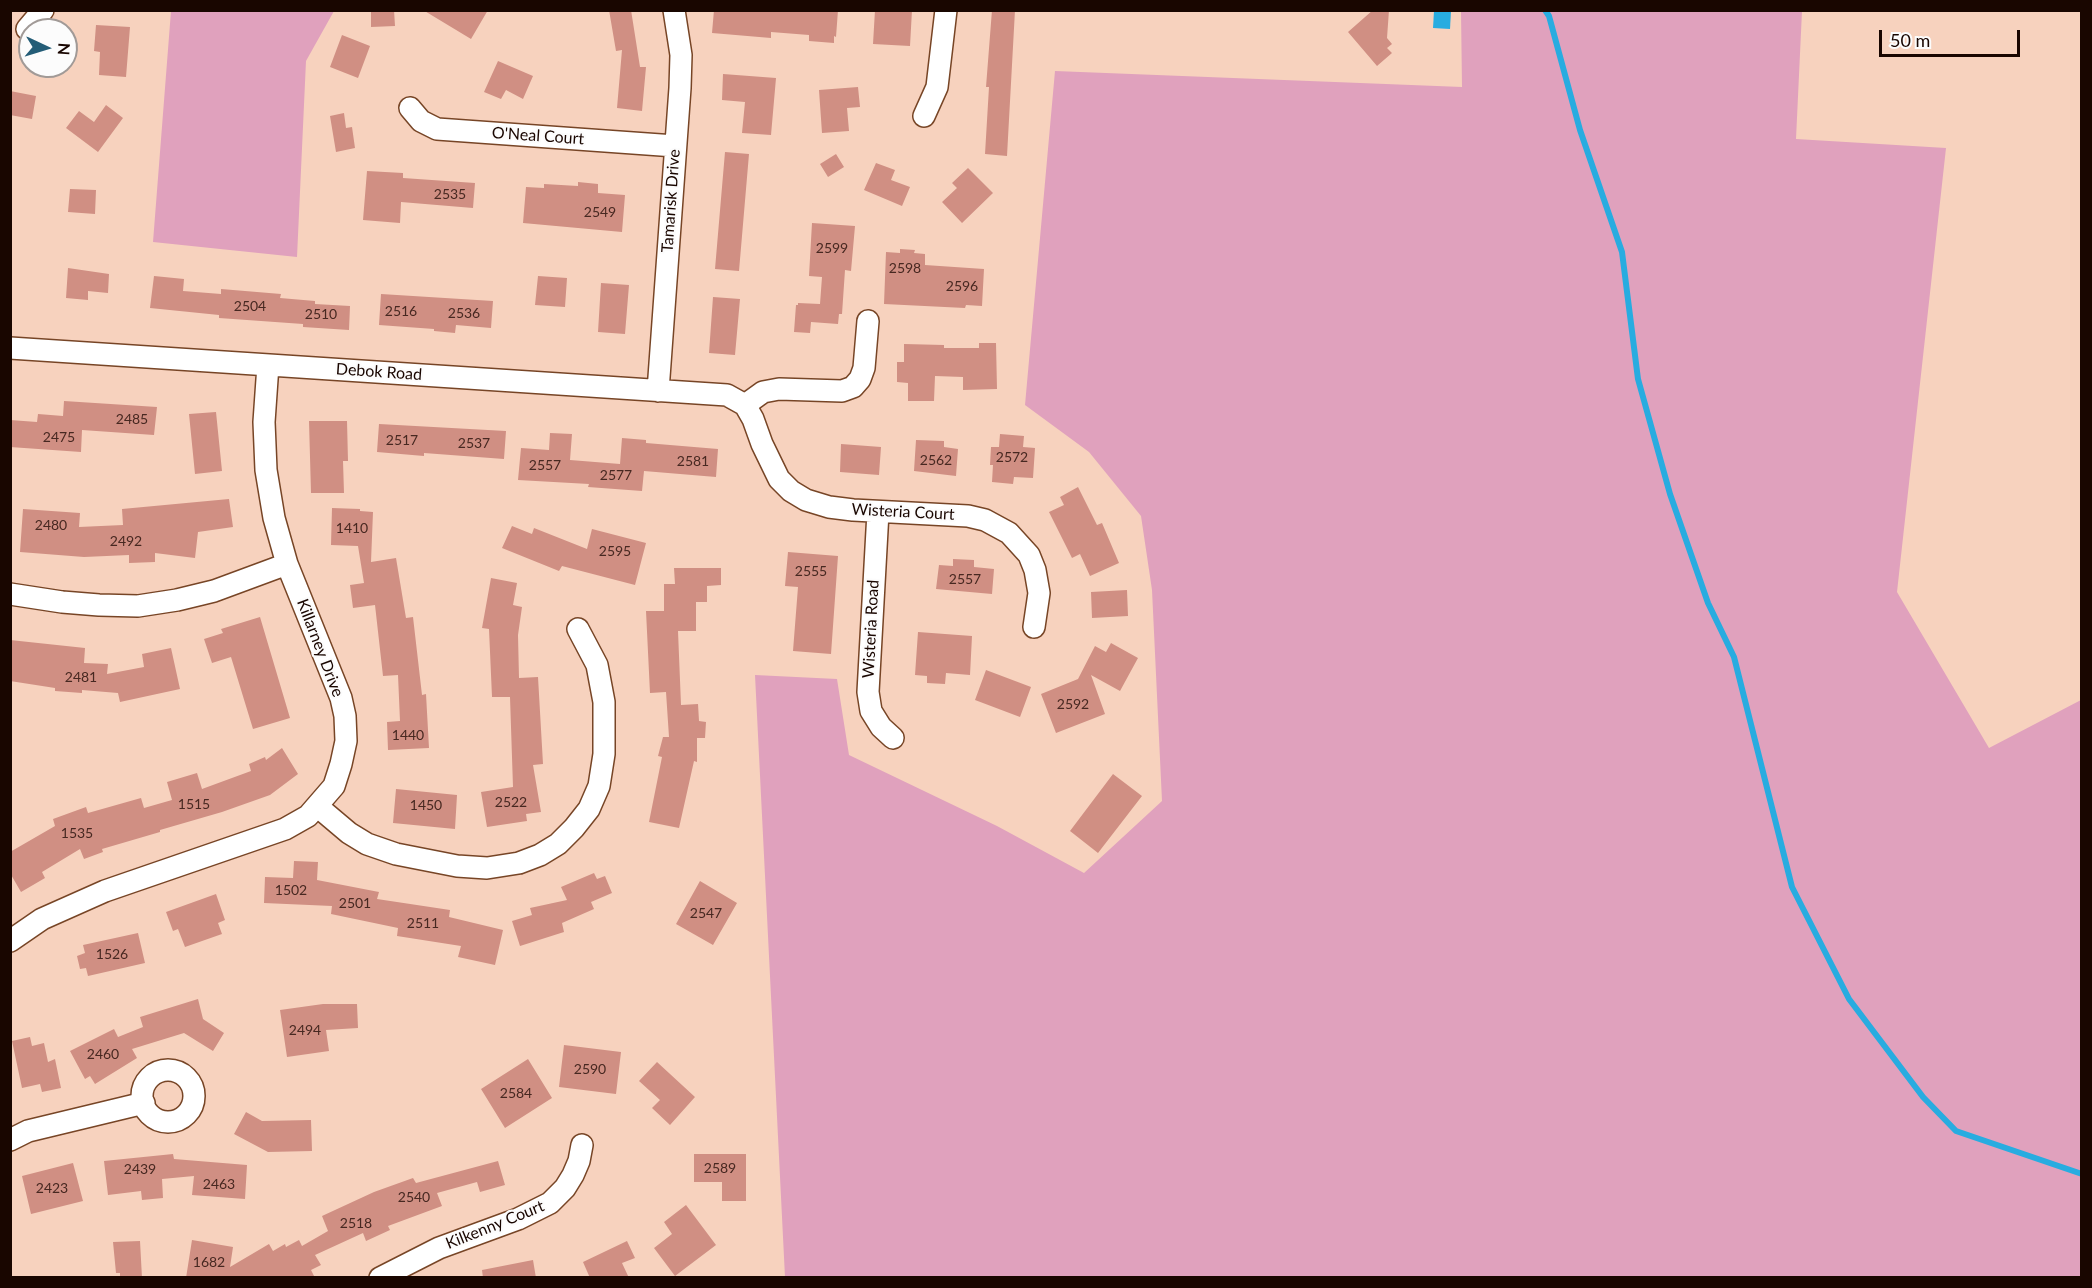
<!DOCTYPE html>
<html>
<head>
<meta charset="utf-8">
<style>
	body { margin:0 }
	#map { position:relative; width:2092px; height:1288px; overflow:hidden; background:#f7d2be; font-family:Lato,sans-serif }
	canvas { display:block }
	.frame { position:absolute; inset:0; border:12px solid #190600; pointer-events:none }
	.north { position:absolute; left:18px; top:18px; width:60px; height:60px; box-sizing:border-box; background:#fcfcfc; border:2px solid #a19a97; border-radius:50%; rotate:94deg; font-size:16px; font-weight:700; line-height:24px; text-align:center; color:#190600 }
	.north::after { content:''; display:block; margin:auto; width:21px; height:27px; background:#245d77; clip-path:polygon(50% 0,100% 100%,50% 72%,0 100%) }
	.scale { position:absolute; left:1879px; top:30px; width:141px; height:27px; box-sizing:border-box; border:3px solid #190600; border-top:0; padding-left:8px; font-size:18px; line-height:21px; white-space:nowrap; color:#190600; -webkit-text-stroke:4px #fcfcfc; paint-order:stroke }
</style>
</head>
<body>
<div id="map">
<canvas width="2092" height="1288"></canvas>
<div class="frame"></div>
<div class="north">N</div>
<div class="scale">50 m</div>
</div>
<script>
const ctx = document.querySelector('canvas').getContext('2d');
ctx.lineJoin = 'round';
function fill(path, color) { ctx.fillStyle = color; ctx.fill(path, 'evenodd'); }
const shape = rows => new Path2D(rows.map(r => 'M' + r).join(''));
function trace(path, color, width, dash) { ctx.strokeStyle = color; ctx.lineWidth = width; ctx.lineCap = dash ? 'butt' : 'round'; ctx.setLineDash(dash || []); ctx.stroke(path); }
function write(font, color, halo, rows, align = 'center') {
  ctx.font = font + ' Lato,sans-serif'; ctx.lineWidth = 4.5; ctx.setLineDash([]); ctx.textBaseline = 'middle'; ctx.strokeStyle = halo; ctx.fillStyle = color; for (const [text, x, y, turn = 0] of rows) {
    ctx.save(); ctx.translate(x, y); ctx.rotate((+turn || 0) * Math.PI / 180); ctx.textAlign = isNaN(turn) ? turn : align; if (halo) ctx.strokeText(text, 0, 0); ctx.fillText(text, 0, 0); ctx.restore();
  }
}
fill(shape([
	[171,11,334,11,306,61,297,257,153,242],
	[1461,11,1802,11,1796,139,1946,148,1897,592,1989,748,2081,700,2081,1277,785,1277,755,675,837,679,849,755,997,826,1084,873,1162,801,1152,590,1141,516,1089,452,1025,405,1055,71,1462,87]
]), '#e0a1bd');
fill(shape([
	[1434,11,1451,11,1450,29,1433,28]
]), '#28ace0');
trace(shape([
	[1545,10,1549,16,1580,130,1622,252,1638,379,1670,494,1708,603,1734,657,1792,887,1849,999,1923,1097,1956,1131,2082,1174]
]), '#28ace0', 6);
fill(shape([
	[371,10,394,10,395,26,371,27],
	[423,10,488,10,471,39],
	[609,10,631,10,640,67,646,67,642,111,617,108,622,50,616,51],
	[714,10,838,10,836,37,834,36,834,43,809,41,809,35,771,32,771,38,712,33],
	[875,10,912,10,910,46,873,44],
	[992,10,1015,10,1007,156,985,154,989,87,986,87],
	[1373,10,1389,10,1387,38,1392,44,1387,48,1392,53,1377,66,1348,32],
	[96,25,130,27,126,77,99,75,100,52,94,51],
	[342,35,370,46,358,78,330,67],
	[498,61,533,76,523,99,506,90,501,99,484,92],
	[723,74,776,78,771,135,742,133,745,102,722,100],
	[858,87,860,107,847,108,849,131,822,133,819,90],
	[10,91,36,96,32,119,10,115],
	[106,105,123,118,98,152,66,128,79,111,94,122],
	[344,113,346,128,352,127,355,148,336,152,330,116],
	[725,152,749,154,739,271,715,269],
	[836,154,844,167,828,177,820,164],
	[876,163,895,170,891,180,910,187,902,206,864,190],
	[968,168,993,193,962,223,942,202,957,188,952,183],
	[367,171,403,173,403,178,475,183,473,208,401,202,400,223,363,220],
	[578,182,598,184,598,193,625,195,622,232,523,223,526,187,544,188,544,184,578,186],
	[70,189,96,190,95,214,68,212],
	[812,223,855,226,851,271,845,270,842,314,839,314,838,324,811,322,810,333,794,332,796,305,798,305,798,303,820,304,822,277,809,276],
	[900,249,915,250,914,253,925,254,925,265,984,269,982,306,966,305,965,308,884,304,886,252,900,253],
	[68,268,109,274,108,293,88,291,88,300,66,298],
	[154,276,184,279,183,291,221,294,221,289,281,294,280,298,315,301,315,304,350,306,349,330,303,327,303,324,219,318,219,315,150,308],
	[538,276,567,278,565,307,535,305],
	[601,283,629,285,625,334,598,332],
	[381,294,493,301,491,328,456,325,455,333,434,331,434,329,379,325],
	[713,297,740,299,735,355,709,353],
	[979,343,996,343,997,389,963,390,963,377,935,376,934,401,908,401,908,383,897,382,897,362,904,362,904,344,944,345,944,348,979,348],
	[64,401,157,407,154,435,82,430,81,452,10,447,10,420,37,422,38,414,63,416],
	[216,412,222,471,195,474,189,414],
	[309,421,347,421,348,461,343,461,344,493,311,493],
	[379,424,506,431,504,459,424,453,424,456,377,452],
	[550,433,572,434,570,460,620,464,622,438,646,440,646,443,718,449,716,477,644,471,642,491,588,487,589,484,518,480,521,448,549,450],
	[1000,434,1024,436,1023,447,1035,448,1033,478,1014,477,1013,484,992,482,993,465,990,465,991,447,999,447],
	[916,440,944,441,944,447,958,449,956,476,914,471],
	[841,444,881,447,879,475,840,472],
	[1078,487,1097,525,1102,523,1119,563,1090,576,1080,554,1072,558,1049,512,1064,505,1060,497],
	[229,499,233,527,198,532,195,558,155,553,155,562,129,563,129,555,84,557,20,552,23,509,80,513,79,527,123,525,122,509],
	[332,508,360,509,360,511,373,512,371,562,396,558,406,618,413,617,422,695,426,694,429,748,388,750,387,722,400,721,398,675,383,676,375,605,353,608,350,585,364,583,358,546,331,545],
	[512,526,532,534,534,528,587,549,592,529,646,543,635,585,562,566,559,571,502,548],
	[788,552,838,556,831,654,793,651,798,587,785,586],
	[953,559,974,560,974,567,994,569,992,594,936,589,939,565,953,566],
	[674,568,721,568,721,585,707,586,707,602,696,602,696,631,678,631,681,705,698,704,699,721,706,722,705,738,697,738,697,762,694,761,679,828,649,822,662,757,658,756,663,737,669,737,666,692,650,693,646,611,664,611,664,584,675,584],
	[491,578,517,583,513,605,522,607,518,635,519,678,538,677,543,764,533,765,541,812,526,814,527,821,487,827,481,792,513,787,510,697,492,697,489,629,482,628],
	[1127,590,1128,616,1092,618,1091,592],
	[260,617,290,718,253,729,231,657,212,663,204,639,223,633,221,629],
	[918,632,972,636,970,675,946,673,945,684,927,683,927,676,915,675],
	[10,640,85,648,84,663,108,664,107,674,144,667,142,654,171,648,180,689,120,702,118,693,82,690,82,693,55,691,55,688,10,681],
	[1111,643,1138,658,1120,691,1091,675,1105,714,1056,733,1041,694,1078,679,1095,646,1106,652],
	[986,670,1031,687,1020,717,975,700],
	[282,748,298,774,270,795,222,812,160,830,160,832,102,849,103,852,84,859,80,849,42,872,45,878,21,892,10,873,10,852,55,826,53,819,86,807,88,813,141,798,144,808,172,800,167,782,197,773,202,789,251,771,249,764,265,757,266,760],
	[1113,774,1142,796,1098,853,1070,831],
	[396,789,457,795,455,829,393,823],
	[294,861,318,862,317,880,379,892,377,899,450,910,449,917,503,930,495,965,458,957,461,946,397,936,398,928,331,914,332,906,264,903,265,877,293,878],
	[594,873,597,879,605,876,612,893,591,902,594,909,562,923,564,932,520,946,512,921,532,915,530,908,567,900,561,887],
	[700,881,737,903,713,945,676,924],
	[216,894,225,920,218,923,222,934,185,947,178,929,173,931,166,912],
	[138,933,145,963,88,976,86,968,80,969,77,956,85,953,83,945],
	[198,999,203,1019,224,1033,213,1051,184,1033,132,1049,137,1058,95,1084,90,1076,85,1079,70,1051,114,1029,118,1037,143,1027,140,1017],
	[323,1004,357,1004,358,1028,326,1030,329,1051,287,1057,280,1010],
	[30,1037,32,1046,44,1043,48,1062,55,1059,61,1088,42,1092,40,1084,22,1088,12,1041],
	[564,1045,621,1052,616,1094,559,1087],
	[528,1059,552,1098,505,1128,481,1089],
	[657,1062,695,1097,670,1125,652,1108,660,1100,639,1081],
	[246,1112,262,1121,311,1120,312,1151,268,1152,234,1134],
	[173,1154,174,1159,247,1165,245,1199,192,1195,194,1176,162,1179,163,1198,142,1200,141,1191,108,1195,104,1161],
	[694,1154,746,1154,746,1201,722,1201,722,1182,694,1182],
	[498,1161,505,1185,480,1192,477,1182,437,1193,442,1206,388,1226,390,1230,366,1241,363,1233,315,1255,321,1265,311,1270,315,1278,186,1278,192,1240,233,1247,230,1267,269,1244,273,1251,285,1244,286,1247,299,1240,302,1246,328,1231,322,1216,374,1192,413,1178,416,1183],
	[73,1163,83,1201,31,1214,22,1176],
	[686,1205,716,1245,675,1276,654,1248,672,1234,664,1222],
	[140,1241,142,1278,120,1278,120,1273,116,1273,113,1242],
	[627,1241,635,1258,622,1263,629,1278,590,1278,583,1262],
	[533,1260,536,1278,483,1278,482,1270]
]), '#d08f83');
const minor = shape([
	[27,29,43,10],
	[410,108,421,121,437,129,675,146],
	[924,116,937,87,946,10],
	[10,348,727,395,745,405,753,419,762,444,779,479,791,491,806,500,829,507,853,510,968,516,985,520,1009,533,1029,555,1035,570,1039,593,1034,627],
	[658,391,680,88,681,55,674,10],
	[745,405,763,392,779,389,842,391,853,387,860,379,864,368,868,321],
	[878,512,868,692,871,711,881,727,893,738],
	[10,594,62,602,99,605,138,606,177,600,214,591,287,564],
	[317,806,349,833,367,844,396,854,457,866,487,868,519,863,540,855,558,844,574,828,589,809,599,786,604,754,604,702,597,665,578,629],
	[10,941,42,919,105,891,285,829,308,816,334,786,341,764,346,741,345,716,341,698,287,564,274,518,266,470,264,422,268,365],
	'142 1096a26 26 0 1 1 52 0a26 26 0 1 1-52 0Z',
	[10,1140,28,1131,144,1103],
	[380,1278,439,1248,518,1219,550,1203,565,1188,573,1175,579,1161,582,1145]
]);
trace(minor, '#774526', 24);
trace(minor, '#fff', 21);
write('14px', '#472821', null, [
	["2535",450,194],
	["2549",600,212],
	["2599",832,248],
	["2598",905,268],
	["2596",962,286],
	["2504",250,306],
	["2516",401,311],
	["2536",464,313],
	["2510",321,314],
	["2485",132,419],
	["2475",59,437],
	["2517",402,440],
	["2537",474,443],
	["2572",1012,457],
	["2562",936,460],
	["2581",693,461],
	["2557",545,465],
	["2577",616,475],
	["2480",51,525],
	["1410",352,528],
	["2492",126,541],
	["2595",615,551],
	["2555",811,571],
	["2557",965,579],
	["2481",81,677],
	["2592",1073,704],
	["1440",408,735],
	["2522",511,802],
	["1515",194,804],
	["1450",426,805],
	["1535",77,833],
	["1502",291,890],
	["2501",355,903],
	["2547",706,913],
	["2511",423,923],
	["1526",112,954],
	["2494",305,1030],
	["2460",103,1054],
	["2590",590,1069],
	["2584",516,1093],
	["2589",720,1168],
	["2439",140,1169],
	["2463",219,1184],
	["2423",52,1188],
	["2540",414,1197],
	["2518",356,1223],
	["1682",209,1262]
]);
write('16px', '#190600', '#fcfcfc', [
	["O'Neal Court",538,136,4],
	["Tamarisk Drive",671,201,-86],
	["Debok Road",379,372,4],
	["Wisteria Court",903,512,3],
	["Wisteria Road",871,629,-87],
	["Killarney Drive",320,648,69],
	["Kilkenny Court",495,1225,-22]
]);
</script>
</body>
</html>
